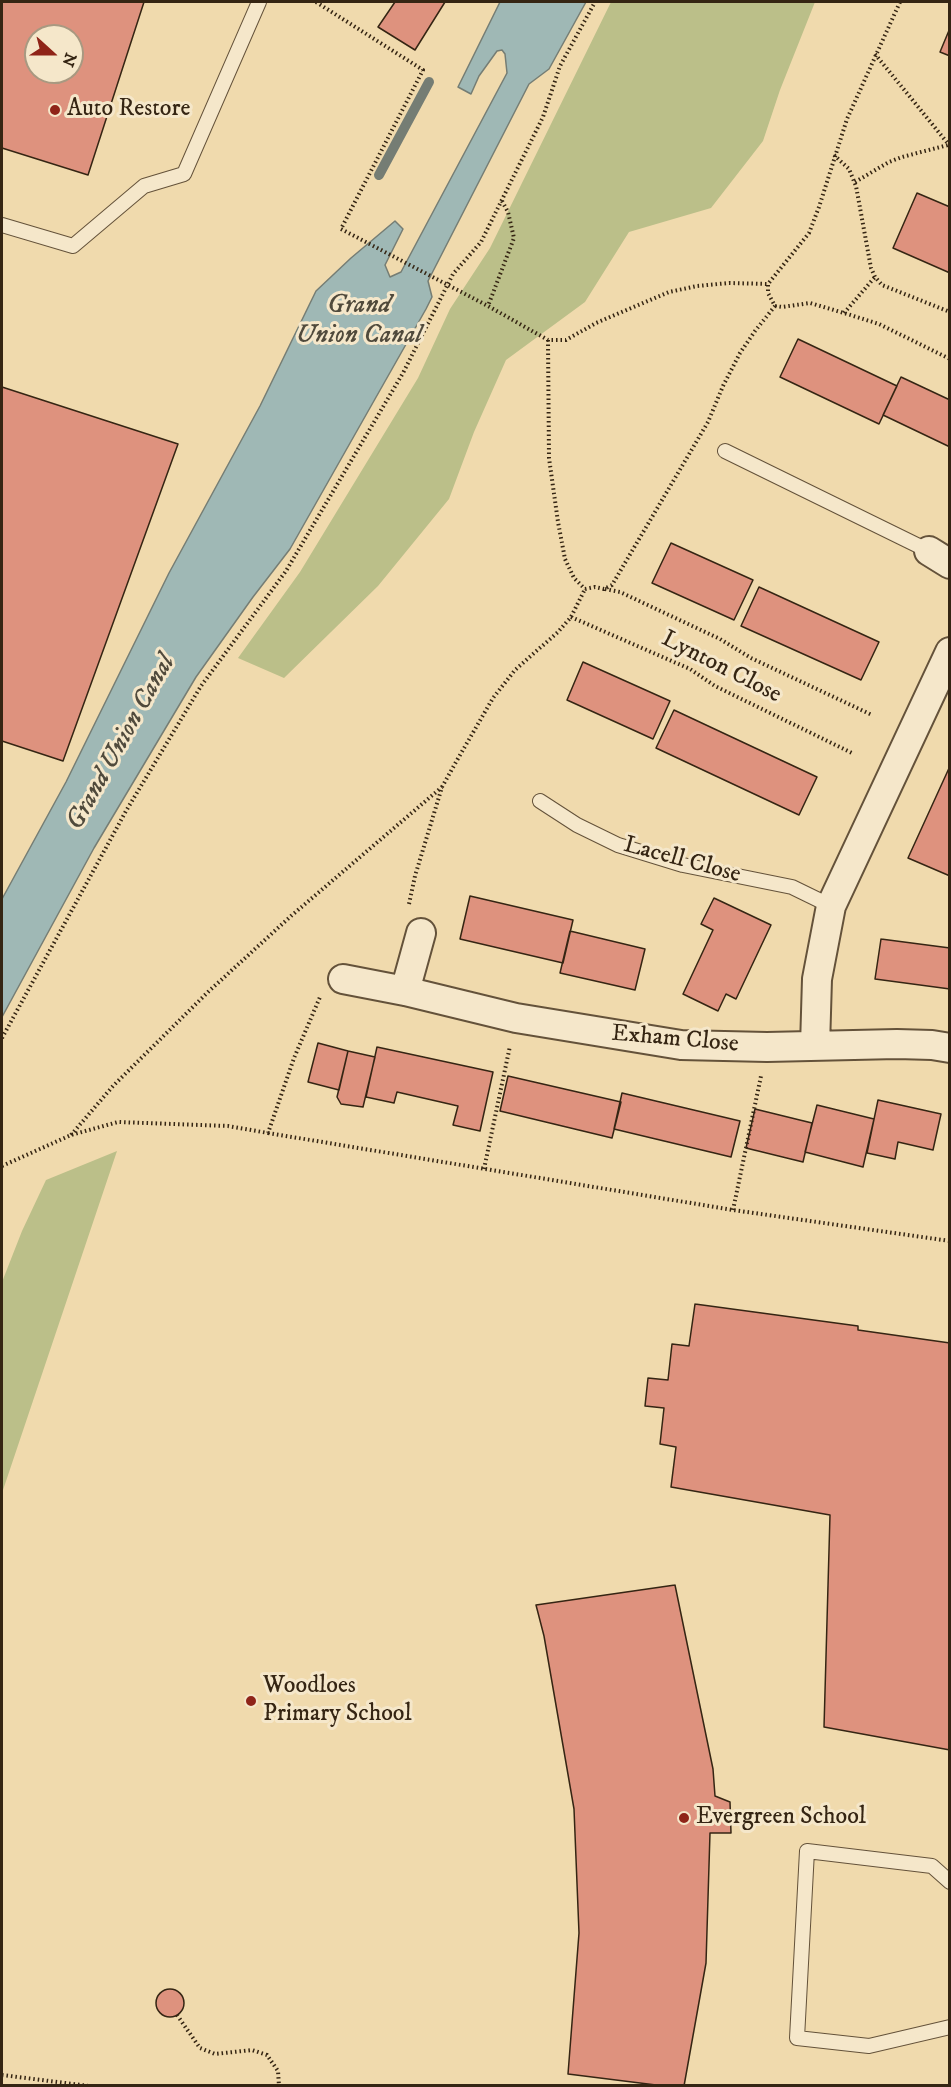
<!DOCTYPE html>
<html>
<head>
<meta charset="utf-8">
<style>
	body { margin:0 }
	#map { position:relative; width:951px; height:2087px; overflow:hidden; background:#f0daad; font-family:"IM FELL DW Pica",serif }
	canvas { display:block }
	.frame { position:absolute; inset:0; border:3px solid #352513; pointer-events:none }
	.north { position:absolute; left:24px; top:24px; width:60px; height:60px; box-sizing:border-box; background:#f5e7ca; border:2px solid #a89981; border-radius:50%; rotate:111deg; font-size:16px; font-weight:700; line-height:24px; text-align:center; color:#352513 }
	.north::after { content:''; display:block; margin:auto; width:21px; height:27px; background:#8f2418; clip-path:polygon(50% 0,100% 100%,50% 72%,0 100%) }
</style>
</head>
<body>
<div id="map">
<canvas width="951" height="2087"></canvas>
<div class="frame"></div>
<div class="north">N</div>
</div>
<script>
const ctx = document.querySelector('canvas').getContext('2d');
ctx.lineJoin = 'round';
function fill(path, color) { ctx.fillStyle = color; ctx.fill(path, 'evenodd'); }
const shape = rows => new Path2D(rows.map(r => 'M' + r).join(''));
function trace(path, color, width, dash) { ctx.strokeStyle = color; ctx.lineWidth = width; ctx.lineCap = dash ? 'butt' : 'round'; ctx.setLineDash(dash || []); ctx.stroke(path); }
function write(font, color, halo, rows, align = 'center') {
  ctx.font = font + ' "IM FELL DW Pica",serif'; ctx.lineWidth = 6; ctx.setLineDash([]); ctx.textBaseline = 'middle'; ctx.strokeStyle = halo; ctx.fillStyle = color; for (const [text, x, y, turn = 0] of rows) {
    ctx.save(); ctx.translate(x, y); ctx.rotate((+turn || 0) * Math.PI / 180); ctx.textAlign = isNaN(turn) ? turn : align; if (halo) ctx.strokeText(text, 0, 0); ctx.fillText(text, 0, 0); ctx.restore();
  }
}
fill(shape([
	[611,2,815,2,780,90,763,141,711,208,629,232,585,302,506,360,474,432,449,499,378,586,284,678,238,658,300,572,418,378,450,309,490,248],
	[117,1151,2,1493,2,1282,22,1231,46,1180]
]), '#bbbf89');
const water = shape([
	[500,2,586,2,549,69,529,84,428,281,432,297,426,309,290,549,253,597,196,677,94,848,2,1017,2,899,66,782,169,573,260,406,316,291,351,258,395,221,403,229,385,265,390,277,401,272,507,73,505,54,502,50,497,51,479,76,471,94,458,87,500,2]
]);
fill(water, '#9fb8b5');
trace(water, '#757d74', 1.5);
trace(shape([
	[379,175,429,82]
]), '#757d74', 10);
const building = shape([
	[2,2,144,2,88,175,2,148,2,2],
	[36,36,72,36,72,72,36,72,36,36],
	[395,2,445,2,415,50,378,27,395,2],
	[950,28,950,56,940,52,950,28],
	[917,193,950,207,950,273,893,248,917,193],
	[798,339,897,386,879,424,780,377,798,339],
	[901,377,950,400,950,447,883,415,901,377],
	[2,387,178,444,63,761,2,741,2,387],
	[671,543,753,580,734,620,652,583,671,543],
	[759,587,879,642,861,680,741,626,759,587],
	[583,662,670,701,653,739,567,700,583,662],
	[674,710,817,777,799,815,656,748,674,710],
	[950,766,950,876,908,858,950,766],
	[470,896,573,920,563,963,460,939,470,896],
	[714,898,771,925,736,999,726,994,718,1011,683,994,713,930,701,924,714,898],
	[570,931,645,949,635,990,560,973,570,931],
	[881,939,950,948,950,989,875,979,881,939],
	[318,1043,348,1051,339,1090,308,1082,318,1043],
	[377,1047,493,1072,480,1131,453,1125,458,1106,397,1092,394,1103,366,1097,377,1047],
	[348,1051,375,1057,363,1107,341,1104,337,1097,348,1051],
	[508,1076,621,1102,612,1138,500,1111,508,1076],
	[622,1093,740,1121,731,1157,614,1129,622,1093],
	[878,1100,941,1114,933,1150,898,1142,895,1159,867,1153,878,1100],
	[817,1105,874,1119,863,1167,805,1152,817,1105],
	[755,1109,812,1123,803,1162,746,1148,755,1109],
	[695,1304,858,1326,858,1330,950,1343,950,1750,824,1727,830,1515,671,1487,676,1447,660,1444,664,1408,645,1406,648,1378,668,1380,672,1344,689,1346,695,1304],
	[675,1585,713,1769,715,1796,730,1802,731,1833,710,1833,706,1963,684,2086,664,2086,568,2074,579,1933,574,1809,544,1636,536,1605,675,1585],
	'156 2003a14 14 0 1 1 28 0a14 14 0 1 1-28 0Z'
]);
fill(building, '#de927e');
trace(building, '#352513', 1.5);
const lane = shape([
	[2,225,73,246,144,186,184,174,259,2],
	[725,451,929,551],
	[540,801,577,825,618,845,683,865,792,887,831,906],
	[950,1882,932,1866,807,1851,797,2038,869,2046,950,2027]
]);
const street = shape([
	[929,551,950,564],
	[343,979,405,991,516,1018,681,1045,767,1047,897,1044,932,1045,950,1048],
	[405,991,421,933],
	[815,1046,817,979,831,906,950,652]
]);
trace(lane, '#64523a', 16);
trace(street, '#64523a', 32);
trace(shape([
	[316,2,423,70,341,229],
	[875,54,950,146],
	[834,155,849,169,856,186,871,268,875,277,882,285,950,312],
	[855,182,889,162,902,157,948,145],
	[502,201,508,212,514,238,488,306,548,340,566,340,596,323,669,292,697,286,729,283,768,284],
	[775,306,782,307,810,303,844,313,879,324,950,359],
	[844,313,875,277],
	[548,340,549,458,558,522,565,559,574,578,585,589],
	[585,589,595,587,604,589,612,585,708,422,723,386,740,353,755,331,775,306,768,293,768,284,809,233,819,207,847,119,900,2],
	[605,589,620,592,720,639,751,658,872,715],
	[571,617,690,669,715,686,854,754],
	[409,904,415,876,442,787,456,762,493,698,515,670,558,632,571,617,585,589],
	[2,1038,126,811,201,686,286,571,403,373,453,274,481,242,543,117,560,66,595,2],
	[268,1133,733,1210,950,1241],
	[71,1135,113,1086,208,992,291,916,442,787],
	[2,1166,71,1135,118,1122,228,1126,268,1133,294,1058,320,997],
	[484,1169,510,1046],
	[733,1210,761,1076],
	[177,2015,200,2048,215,2054,252,2050,267,2055,278,2071,279,2086],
	[2,2075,89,2086]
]), '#352513', 4, [1.5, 3]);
trace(lane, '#f5e7ca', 14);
trace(street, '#f5e7ca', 28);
trace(shape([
	[341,229,488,306]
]), '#352513', 4, [1.5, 3]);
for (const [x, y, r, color] of [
	[55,110,6,"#8f2418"],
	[251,1701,6,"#8f2418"],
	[684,1818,6,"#8f2418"]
]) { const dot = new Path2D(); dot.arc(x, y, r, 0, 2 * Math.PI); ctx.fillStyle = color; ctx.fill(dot); trace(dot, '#f5e7ca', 2); }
write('24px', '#352513', '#f5e7ca', [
	["Auto Restore",67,110],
	["Woodloes",263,1687],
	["Primary School",263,1715],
	["Evergreen School",696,1818]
], 'left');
write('24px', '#352513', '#f5e7ca', [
	["Lynton Close",721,668,27],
	["Lacell Close",682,861,15],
	["Exham Close",675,1040,5]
]);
write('italic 26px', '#504a3c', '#f5e7ca', [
	["Grand",359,307],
	["Union Canal",359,337],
	["Grand Union Canal",122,743,-61]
]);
</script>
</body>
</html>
